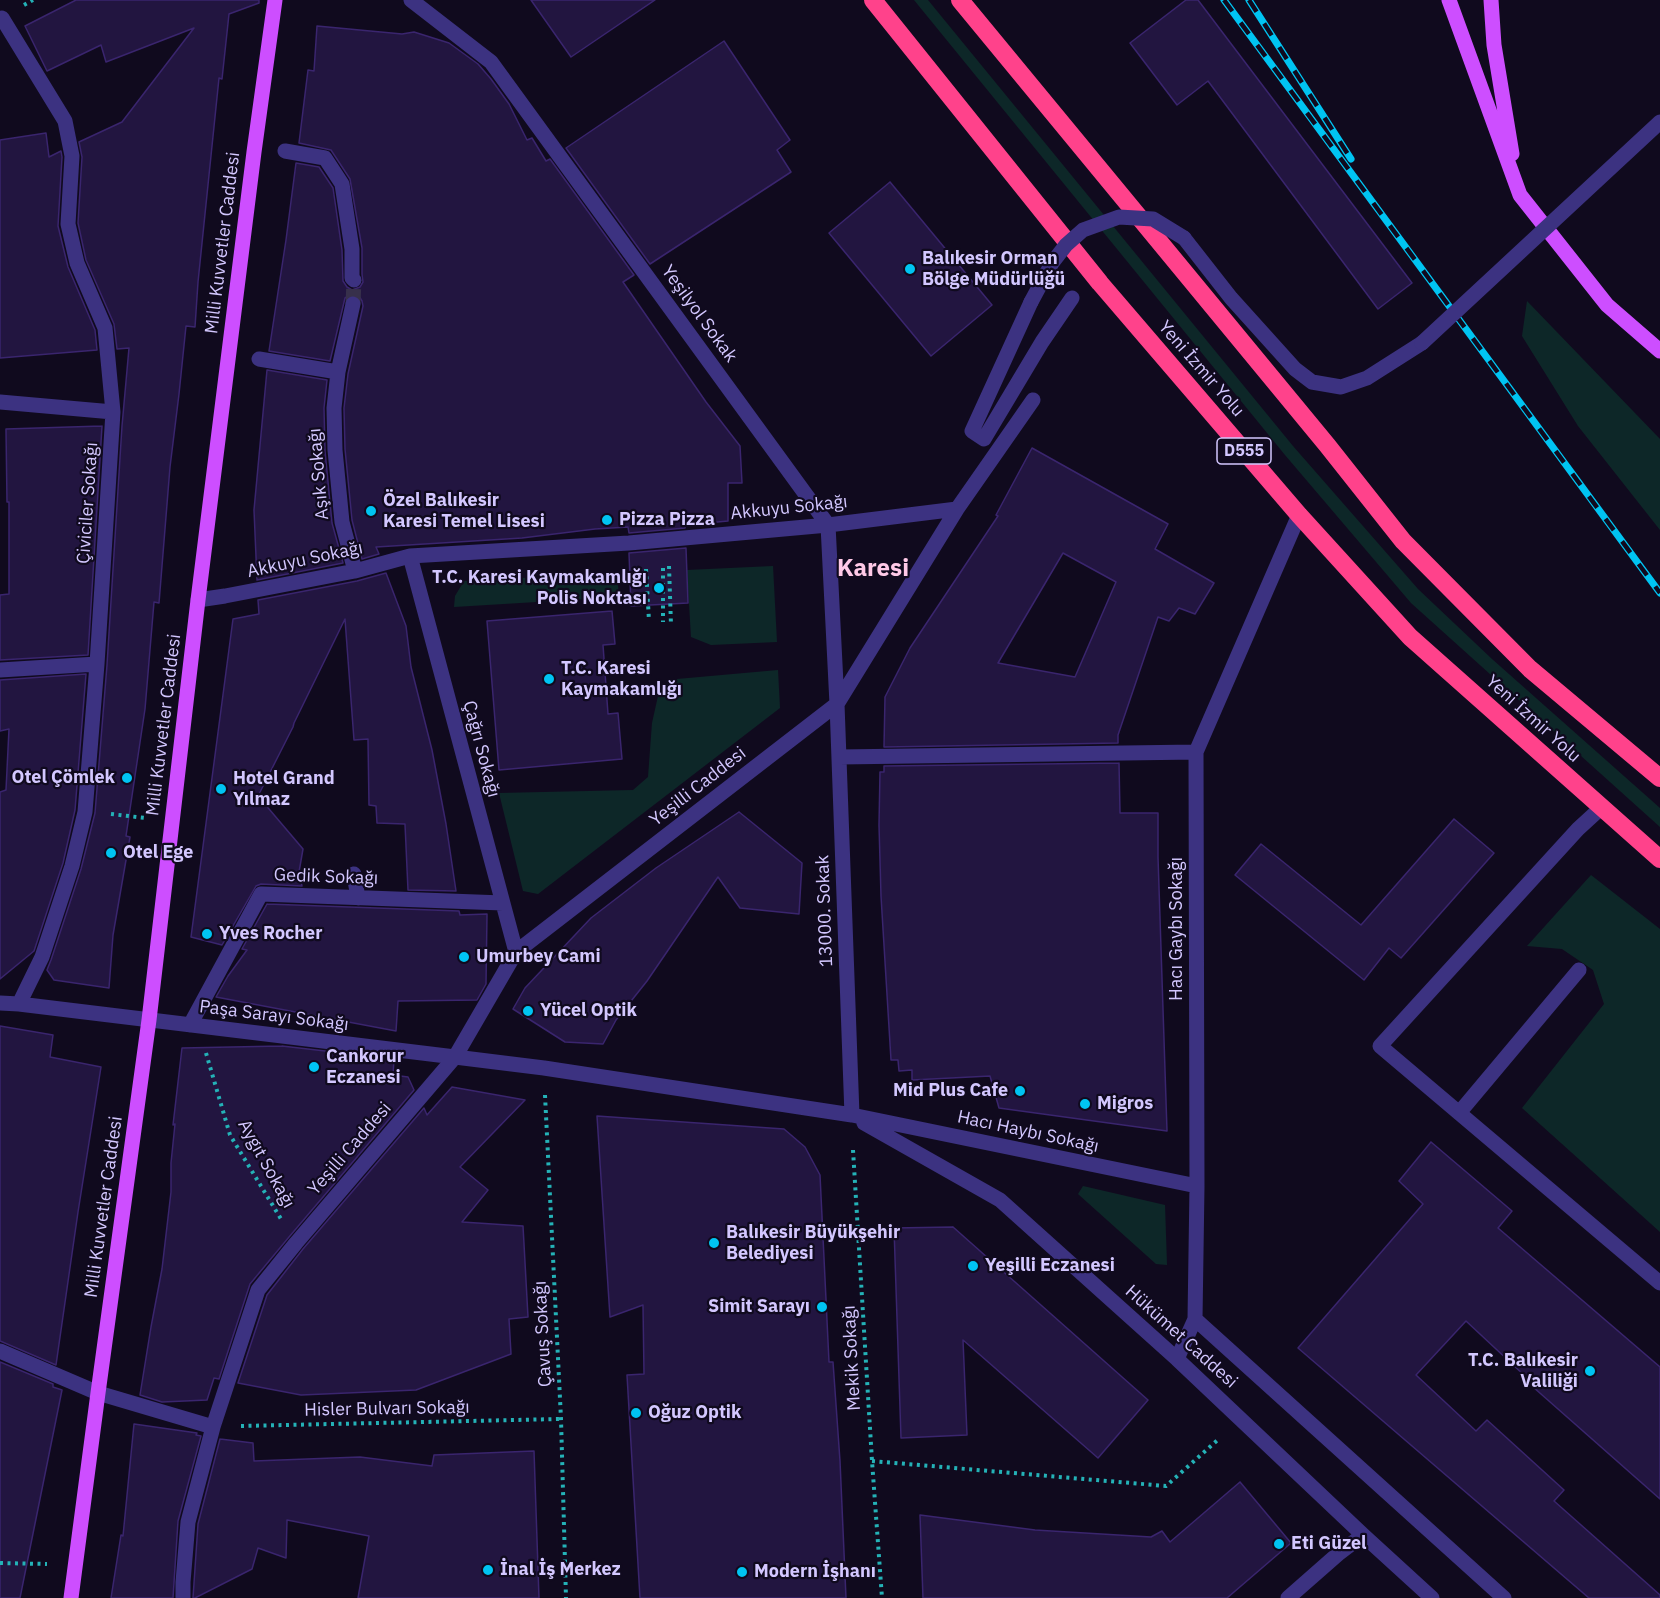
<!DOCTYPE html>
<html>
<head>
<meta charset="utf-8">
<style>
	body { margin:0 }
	canvas { display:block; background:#100a1e }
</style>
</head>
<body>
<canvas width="1660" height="1598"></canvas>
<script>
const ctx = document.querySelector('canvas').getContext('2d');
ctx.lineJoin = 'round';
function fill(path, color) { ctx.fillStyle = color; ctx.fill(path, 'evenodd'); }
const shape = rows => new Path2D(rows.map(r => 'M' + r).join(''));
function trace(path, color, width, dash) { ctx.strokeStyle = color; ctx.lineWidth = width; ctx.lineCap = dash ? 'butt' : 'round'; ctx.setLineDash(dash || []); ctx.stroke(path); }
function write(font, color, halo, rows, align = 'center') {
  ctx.font = font + ' "IBM Plex Sans",sans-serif'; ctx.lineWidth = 4.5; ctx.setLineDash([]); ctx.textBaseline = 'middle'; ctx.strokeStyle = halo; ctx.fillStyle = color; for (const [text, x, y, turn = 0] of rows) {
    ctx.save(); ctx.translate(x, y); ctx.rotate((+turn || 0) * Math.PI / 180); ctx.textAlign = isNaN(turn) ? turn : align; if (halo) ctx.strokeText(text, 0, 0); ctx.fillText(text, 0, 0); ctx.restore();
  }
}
fill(shape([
	[914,0,928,0,1293,446,1418,589,1492,659,1660,808,1660,827,1411,603,1285,455],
	[1527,301,1660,439,1660,530,1578,426,1522,336],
	[773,566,777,642,711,645,691,637,687,570],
	[617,573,619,597,454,607,455,596,464,581],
	[778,670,780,708,538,894,523,891,499,793,633,790,648,777,652,723,660,687,677,679],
	[1591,875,1660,929,1660,1232,1522,1108,1604,1004,1593,970,1562,949,1527,946],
	[1083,1186,1165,1205,1167,1265,1156,1264,1078,1194]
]), '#0d2728');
const building = shape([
	[76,0,259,0,259,3,229,14,222,79,219,78,198,282,195,327,186,326,179,394,170,467,159,603,154,602,145,709,126,836,130,837,113,935,109,988,54,980,47,970,51,960,81,869,95,813,107,665,122,426,129,348,117,349,114,324,86,260,78,223,82,157,79,142,122,122,194,28,106,62,101,45,47,71,25,26,76,0],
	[531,0,655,0,571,57,531,0],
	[1186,0,1198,0,1412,283,1378,309,1208,81,1177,105,1130,43,1186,0],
	[317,26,402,34,414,32,449,43,478,64,491,79,509,104,527,140,532,138,546,161,550,159,634,275,623,282,706,402,740,446,742,483,728,483,728,521,685,525,685,528,629,533,628,527,595,529,522,538,376,547,379,554,362,559,352,520,345,449,344,408,348,374,363,306,362,301,359,296,355,294,350,295,345,298,330,361,269,351,286,240,296,163,319,167,333,188,342,250,343,281,347,287,352,290,360,287,363,282,362,274,362,248,350,179,331,150,299,143,308,70,314,71,317,26],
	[724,41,790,140,777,150,791,172,650,264,566,148,724,41],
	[46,133,49,157,61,151,62,157,58,226,68,267,95,330,97,350,0,358,0,140,46,133],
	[890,182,992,305,931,356,829,233,890,182],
	[267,370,327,380,324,408,325,451,332,523,343,563,257,580,254,510,267,370],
	[102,426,88,655,0,660,0,595,9,594,9,502,7,502,6,429,102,426],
	[1032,448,1168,524,1155,549,1214,583,1195,614,1179,608,1169,621,1158,617,1118,735,1118,743,884,747,885,697,910,648,998,516,996,515,1032,448],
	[1063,553,1116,582,1075,677,998,663,1063,553],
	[686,548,688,603,631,606,629,553,686,548],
	[386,573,406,626,411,667,432,750,446,824,456,891,408,890,405,824,377,823,376,806,369,805,368,739,354,740,345,619,294,723,293,727,258,796,303,849,299,872,302,886,261,884,256,886,222,945,191,937,233,619,259,614,258,600,357,581,386,573],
	[612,611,615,644,603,645,608,714,618,713,622,759,499,770,487,621,612,611],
	[86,674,75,810,63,863,34,951,0,979,0,792,6,790,9,729,0,731,0,680,86,674],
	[1119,763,1120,813,1158,813,1158,857,1167,1131,999,1108,990,1076,912,1080,912,1070,899,1071,898,1060,891,1060,881,896,879,825,880,772,884,772,884,766,1119,763],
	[739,812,802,863,799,914,740,908,718,877,647,981,616,1020,603,1044,565,1042,513,1009,525,988,591,918,656,868,739,812],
	[1454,819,1494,853,1401,958,1389,948,1364,980,1235,875,1261,844,1361,925,1454,819],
	[267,904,459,911,460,915,487,914,486,984,477,1000,398,1001,396,1031,216,997,228,976,247,950,242,949,267,904],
	[0,1026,53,1035,50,1057,101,1067,78,1212,56,1365,0,1341,0,1026],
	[282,1046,394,1059,393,1075,408,1077,414,1090,289,1237,250,1284,219,1379,214,1378,207,1400,162,1402,140,1395,151,1327,162,1269,171,1192,171,1163,175,1124,173,1125,182,1048,282,1046],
	[452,1087,525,1100,460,1167,488,1190,462,1222,523,1226,528,1317,509,1319,511,1354,416,1390,301,1395,238,1383,267,1295,303,1249,424,1108,427,1115,452,1087],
	[597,1116,784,1129,805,1147,820,1175,829,1362,833,1362,840,1461,846,1598,640,1598,627,1375,644,1374,643,1305,610,1317,597,1116],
	[1431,1142,1512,1211,1498,1228,1660,1367,1660,1499,1524,1379,1526,1377,1466,1321,1416,1375,1476,1431,1487,1420,1564,1490,1554,1501,1660,1595,1660,1598,1589,1598,1298,1348,1423,1204,1399,1181,1431,1142],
	[953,1227,1148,1400,1098,1458,963,1340,967,1435,901,1438,894,1228,953,1227],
	[0,1362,53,1384,53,1387,62,1390,20,1598,0,1598,0,1362],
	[134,1424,197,1433,196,1435,201,1436,178,1521,173,1598,111,1598,121,1535,123,1536,134,1424],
	[220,1439,253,1443,254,1461,360,1457,432,1466,434,1455,534,1451,539,1598,358,1598,369,1536,287,1520,286,1558,258,1548,252,1569,195,1598,193,1598,198,1524,220,1439],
	[1240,1482,1291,1543,1227,1598,923,1598,920,1515,1035,1530,1151,1537,1162,1531,1170,1542,1240,1482]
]);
fill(building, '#221540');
trace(building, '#3a256e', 1.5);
trace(shape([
	[353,304,354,280]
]), '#37304b', 15, [15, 8]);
trace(shape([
	[24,5,33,0],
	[669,566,671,625],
	[663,568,663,622],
	[646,569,649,621],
	[111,814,145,818],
	[206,1053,230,1135,281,1219],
	[545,1095,561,1419,566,1598],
	[853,1150,872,1461,882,1598],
	[241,1426,560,1419],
	[872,1461,1166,1486,1220,1438],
	[0,1563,47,1564]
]), '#24b2b7', 4, [3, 4.5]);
trace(shape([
	[411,0,491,62,828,525,837,704,852,1115],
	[2,18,65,121,72,156,68,224,77,263,105,328,113,412,97,664,85,812,72,866,42,957,19,1004],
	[285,151,325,158,342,184,352,249,352,278,354,280],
	[1184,238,1231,298,1295,369,1312,382,1341,387,1367,378,1422,343],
	[1031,302,972,431,984,439,1042,342,1072,298],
	[353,304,338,372,334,408,335,450,342,522,355,571],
	[259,359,338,372],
	[0,402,113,412],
	[410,556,516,952],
	[198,600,225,596,355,571,410,556,629,543,828,525,957,509],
	[0,670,97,664],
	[839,757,1196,752],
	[1602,807,1578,829,1380,1046,1660,1283],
	[354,874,358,898],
	[0,1003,19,1004,455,1057,544,1068,852,1115,1197,1186],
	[190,1025,261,894,503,903],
	[1459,1113,1579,970],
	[864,1123,1000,1200,1177,1359,1363,1535,1432,1598],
	[1195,1319,1504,1598],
	[0,1351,98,1393,213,1427],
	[1177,1359,1195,1319,1197,1186,1196,752,1299,515],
	[183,1598,183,1582,188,1522,213,1427,258,1290,296,1243,455,1057,516,952,837,704,957,509,1033,400],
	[1288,1598,1338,1554,1363,1535]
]), '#3c3281', 15);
trace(shape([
	[1449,0,1520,195,1607,305,1660,351],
	[1491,0,1494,45,1512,154],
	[71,1598,98,1393,149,1020,198,600,254,152,275,0]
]), '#cd4eff', 15);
trace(shape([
	[873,0,1100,283,1299,515,1410,637,1660,859],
	[960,0,1327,445,1403,541,1530,669,1660,778]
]), '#ff428b', 18);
const rail = shape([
	[1224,0,1660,593],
	[1249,0,1351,159]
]);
trace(rail, '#00c4f2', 7);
trace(rail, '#100a1e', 4.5, [14]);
trace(shape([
	[1031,302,1052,263,1066,245,1083,230,1119,217,1153,219,1184,238],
	[1422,343,1660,122]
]), '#3c3281', 15);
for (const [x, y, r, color] of [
	[910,269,6,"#00c4f2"],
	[371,511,6,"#00c4f2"],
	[607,520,6,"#00c4f2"],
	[659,588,6,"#00c4f2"],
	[549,679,6,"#00c4f2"],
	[127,778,6,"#00c4f2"],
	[221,789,6,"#00c4f2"],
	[111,853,6,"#00c4f2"],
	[207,934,6,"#00c4f2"],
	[464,957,6,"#00c4f2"],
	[528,1011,6,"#00c4f2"],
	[314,1067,6,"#00c4f2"],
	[1020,1091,6,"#00c4f2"],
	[1085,1104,6,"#00c4f2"],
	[714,1243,6,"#00c4f2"],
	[973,1266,6,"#00c4f2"],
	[822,1307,6,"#00c4f2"],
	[1590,1371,6,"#00c4f2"],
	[636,1413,6,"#00c4f2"],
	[1279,1544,6,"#00c4f2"],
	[488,1570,6,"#00c4f2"],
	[742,1572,6,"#00c4f2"]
]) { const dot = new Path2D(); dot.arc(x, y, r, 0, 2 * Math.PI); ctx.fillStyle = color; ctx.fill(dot); trace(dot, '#100a1e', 2); }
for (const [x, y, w] of [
	[1244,451,54]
]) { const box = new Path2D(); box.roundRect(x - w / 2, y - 13, w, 26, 4.5); ctx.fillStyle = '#100a1e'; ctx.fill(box); trace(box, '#d3c7ff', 1.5); }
write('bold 16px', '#d3c7ff', null, [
	["D555",1244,451]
]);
write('18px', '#d3c7ff', '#100a1e', [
	["Milli Kuvvetler Caddesi",223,243,-83],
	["Yeşilyol Sokak",699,314,54],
	["Yeni İzmir Yolu",1201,369,49],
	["Aşık Sokağı",319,474,-95],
	["Çiviciler Sokağı",88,503,-86],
	["Akkuyu Sokağı",789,508,-6],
	["Akkuyu Sokağı",305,560,-12],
	["Yeni İzmir Yolu",1533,719,42],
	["Milli Kuvvetler Caddesi",164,725,-83],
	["Çağrı Sokağı",481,749,75],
	["Yeşilli Caddesi",698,787,-38],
	["Gedik Sokağı",326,877,2],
	["13000. Sokak",825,911,-92],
	["Hacı Gaybı Sokağı",1177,929,-90],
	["Paşa Sarayı Sokağı",274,1016,7],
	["Hacı Haybı Sokağı",1028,1132,12],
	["Yeşilli Caddesi",350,1149,-49],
	["Aygıt Sokağı",266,1164,61],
	["Milli Kuvvetler Caddesi",104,1207,-82],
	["Çavuş Sokağı",543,1334,-93],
	["Hükümet Caddesi",1181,1337,42],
	["Mekik Sokağı",852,1358,-93],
	["Hisler Bulvarı Sokağı",387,1409,-1]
]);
write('bold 18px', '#d3c7ff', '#100a1e', [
	["Balıkesir Orman",922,259],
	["Bölge Müdürlüğü",922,280],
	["Özel Balıkesir",383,501],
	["Karesi Temel Lisesi",383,522],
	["Pizza Pizza",619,520],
	["T.C. Karesi Kaymakamlığı",647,578,"right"],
	["Polis Noktası",647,599,"right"],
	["T.C. Karesi",561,669],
	["Kaymakamlığı",561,690],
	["Otel Çömlek",115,778,"right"],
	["Hotel Grand",233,779],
	["Yılmaz",233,800],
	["Otel Ege",123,853],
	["Yves Rocher",219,934],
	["Umurbey Cami",476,957],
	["Yücel Optik",540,1011],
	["Cankorur",326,1057],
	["Eczanesi",326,1078],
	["Mid Plus Cafe",1008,1091,"right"],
	["Migros",1097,1104],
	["Balıkesir Büyükşehir",726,1233],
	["Belediyesi",726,1254],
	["Yeşilli Eczanesi",985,1266],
	["Simit Sarayı",810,1307,"right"],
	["T.C. Balıkesir",1578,1361,"right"],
	["Valiliği",1578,1382,"right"],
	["Oğuz Optik",648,1413],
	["Eti Güzel",1291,1544],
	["İnal İş Merkez",500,1570],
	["Modern İşhanı",754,1572]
], 'left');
write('bold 24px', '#ffc9e7', '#100a1e', [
	["Karesi",873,569]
]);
</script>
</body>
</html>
